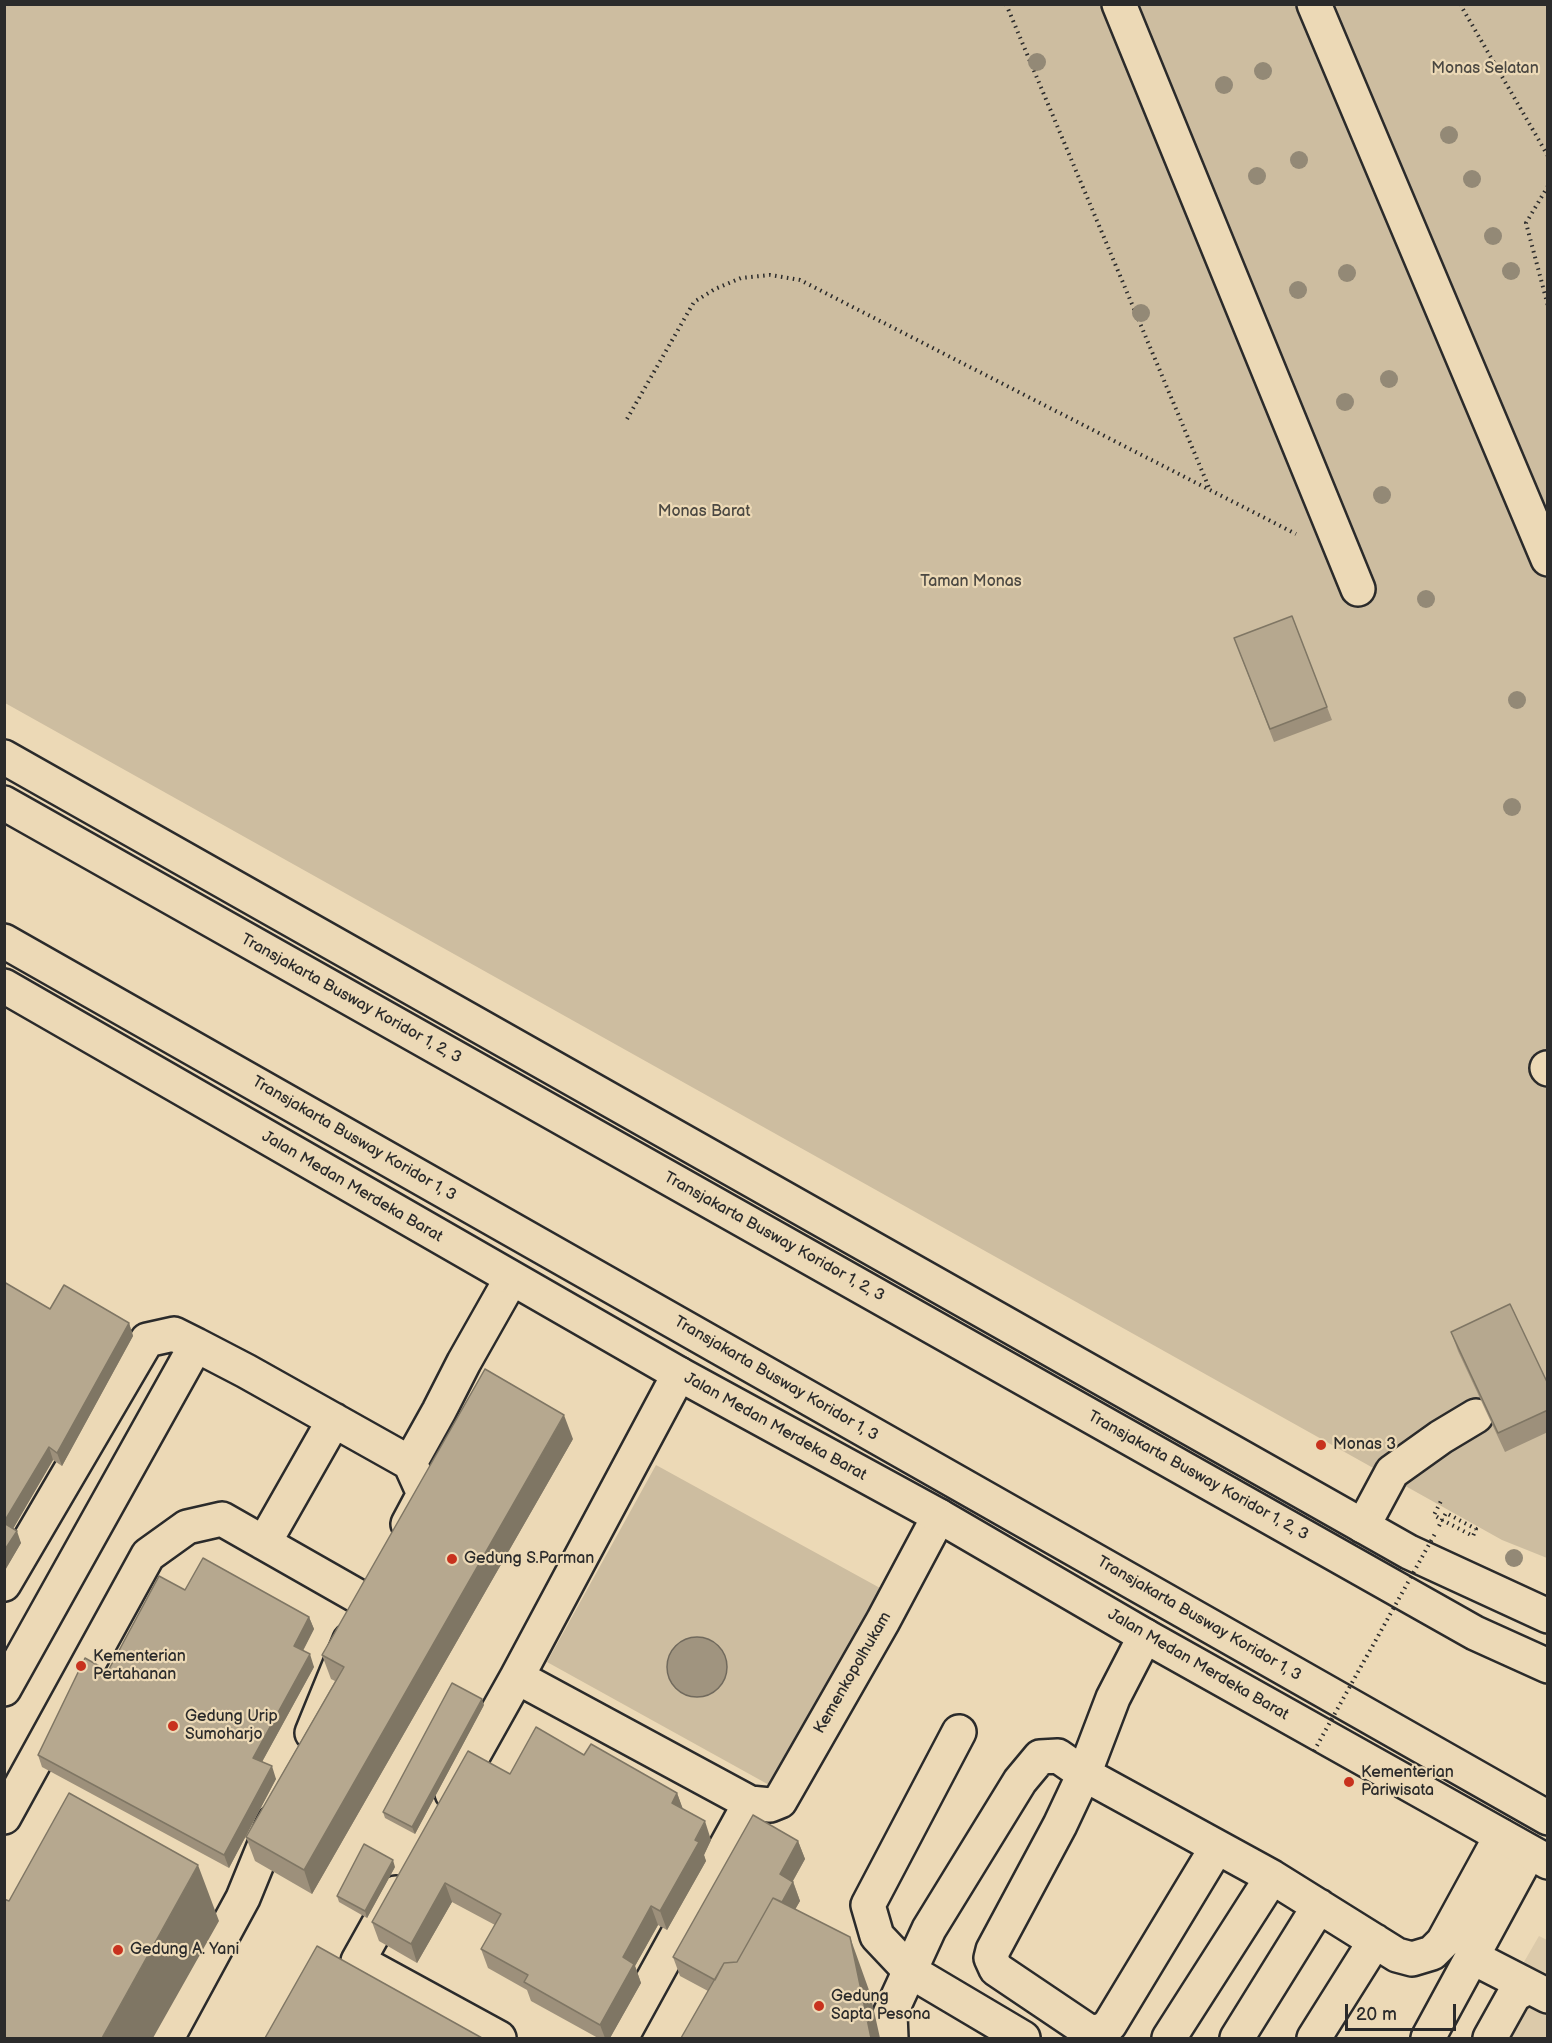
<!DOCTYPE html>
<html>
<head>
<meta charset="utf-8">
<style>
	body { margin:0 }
	#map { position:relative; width:1552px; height:2043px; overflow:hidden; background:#ecd9b6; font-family:"Balsamiq Sans",sans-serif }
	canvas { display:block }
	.frame { position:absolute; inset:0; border:6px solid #2b2b2b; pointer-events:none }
	.scale { position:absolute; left:1345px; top:2004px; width:111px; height:27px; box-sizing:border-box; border:3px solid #2b2b2b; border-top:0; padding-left:8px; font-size:18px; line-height:21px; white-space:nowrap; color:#2b2b2b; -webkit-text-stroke:4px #ecd9b6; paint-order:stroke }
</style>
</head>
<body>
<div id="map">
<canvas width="1552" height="2043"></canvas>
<div class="frame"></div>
<div class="scale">20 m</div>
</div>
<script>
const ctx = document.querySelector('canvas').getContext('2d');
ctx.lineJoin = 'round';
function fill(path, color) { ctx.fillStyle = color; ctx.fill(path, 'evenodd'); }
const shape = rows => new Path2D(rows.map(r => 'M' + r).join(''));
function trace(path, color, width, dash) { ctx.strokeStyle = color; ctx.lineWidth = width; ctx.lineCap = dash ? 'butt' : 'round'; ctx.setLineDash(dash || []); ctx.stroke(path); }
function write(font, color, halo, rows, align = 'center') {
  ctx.font = font + ' "Balsamiq Sans",sans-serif'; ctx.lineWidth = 4.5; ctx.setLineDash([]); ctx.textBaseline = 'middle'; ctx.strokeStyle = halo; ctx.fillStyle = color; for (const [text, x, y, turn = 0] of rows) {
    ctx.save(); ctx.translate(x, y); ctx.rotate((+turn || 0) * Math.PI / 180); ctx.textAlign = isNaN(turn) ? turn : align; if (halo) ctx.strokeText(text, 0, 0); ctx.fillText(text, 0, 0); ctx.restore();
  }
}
fill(shape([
	[1539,1936,1547,1940,1547,2038,1480,2038]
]), '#dccaaa');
fill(shape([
	[5,5,1547,5,1547,1558,1502,1540,5,703],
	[656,1465,880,1588,771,1786,547,1662]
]), '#cdbda0');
const water = shape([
	'667 1667a30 30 0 1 1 60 0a30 30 0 1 1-60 0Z'
]);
fill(water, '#a0947f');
trace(water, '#716a5d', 1.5);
const minor = shape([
	[1119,4,1358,589],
	[1314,4,1548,559],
	[4,803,1475,1633,1548,1666],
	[4,941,1548,1818],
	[1547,1068,1548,1069],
	[410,1463,439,1411,464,1362,511,1279],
	[1363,1526,1392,1472,1441,1437,1476,1416],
	[264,1543,334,1420],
	[4,1584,147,1340,174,1334,196,1345],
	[1145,1636,1113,1698,1084,1774,1060,1825,993,1950,991,1958,996,1969,1091,2033,1105,2029,1110,2024,1217,1847],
	[517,1677,750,1803,770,1805,780,1801,883,1621,939,1516],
	[4,1689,196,1345,246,1371,410,1463,424,1494,408,1524],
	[959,1732,868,1905,877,1936,910,1971,1023,2038],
	[312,1733,350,1640],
	[452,1793,517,1677,679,1374],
	[4,1817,148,1555,187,1527,222,1519,366,1601],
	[396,1893,358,1961,499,2038],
	[1472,1957,1548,1996],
	[167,2038,243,1898,274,1822],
	[621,2038,750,1803],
	[891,2038,890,2014,929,1929,1020,1781,1040,1757,1058,1756,1084,1774,1272,1877,1397,1955,1412,1959,1432,1953,1443,1942,1501,1836],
	[1169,2038,1272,1877],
	[1237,2038,1319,1906],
	[1314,2038,1375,1941],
	[1428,2038,1529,1852],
	[1490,2038,1514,1995,1528,1987]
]);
const major = shape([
	[4,757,1409,1552,1548,1616],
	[4,986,679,1374,939,1516,1145,1636,1548,1862]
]);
trace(minor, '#2b2b2b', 38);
trace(major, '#2b2b2b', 38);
trace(shape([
	[1006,4,1210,490],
	[1460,4,1548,156],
	[1548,186,1526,223,1548,306],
	[627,419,694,302,715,289,741,278,770,275,800,280,1296,534],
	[1439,1526,1442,1520,1446,1513,1476,1529,1473,1536,1442,1520,1434,1515,1442,1499]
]), '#2b2b2b', 4, [1.5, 4.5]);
trace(minor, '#ecd9b6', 33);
trace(major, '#ecd9b6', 33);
trace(shape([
	[1314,1751,1436,1532]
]), '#2b2b2b', 4, [1.5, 4.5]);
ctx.fillStyle = '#938976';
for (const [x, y] of [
	[1037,62],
	[1263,71],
	[1224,85],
	[1449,135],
	[1299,160],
	[1257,176],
	[1472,179],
	[1493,236],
	[1511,271],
	[1347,273],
	[1298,290],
	[1141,313],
	[1389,379],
	[1345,402],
	[1382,495],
	[1426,599],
	[1517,700],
	[1512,807],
	[1514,1558]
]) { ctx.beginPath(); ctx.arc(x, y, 9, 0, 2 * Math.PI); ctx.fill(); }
fill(shape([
	[1292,616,1332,720,1274,742,1234,638],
	[4,1282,50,1309,129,1323,133,1336,62,1466,53,1460,13,1528,21,1543,4,1572],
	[1451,1332,1548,1384,1548,1432,1505,1452,1458,1351],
	[573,1439,312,1894,255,1861,246,1837,335,1681,331,1679,322,1655],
	[185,1590,309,1617,314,1629,303,1651,314,1667,262,1762,276,1779,229,1868,42,1767,38,1755,108,1671],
	[484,1705,415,1834,385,1818,383,1812],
	[584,1755,677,1793,683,1810,711,1840,704,1855,706,1861,667,1930,658,1925,635,1966,641,1983,610,2038,598,2038,531,2001,527,1990,488,1968,481,1949,495,1925,452,1902,417,1963,379,1941,372,1922,510,1774],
	[798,1841,805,1859,793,1881,800,1901,795,1909,870,1993,708,1991,680,1976,673,1957],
	[395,1867,367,1918,339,1902,337,1896]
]), '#9d907b');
fill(shape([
	[129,1323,133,1336,62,1466,57,1453],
	[564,1415,573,1439,312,1894,304,1870],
	[49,1447,53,1460,9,1536,4,1525,4,1522],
	[17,1531,21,1543,4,1572,4,1551],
	[309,1617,314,1629,299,1658,294,1646],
	[310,1654,314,1667,257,1771,253,1758],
	[482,1699,484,1705,415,1834,412,1827],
	[272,1766,276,1779,229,1868,224,1855],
	[677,1793,684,1812,672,1803],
	[705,1821,711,1840,704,1855,706,1861,667,1930,660,1911],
	[798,1841,805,1859,786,1893,780,1874],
	[393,1860,395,1867,367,1918,365,1911],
	[198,1865,219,1921,153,2038,102,2038],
	[793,1882,800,1901,739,2009,732,1990],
	[445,1883,452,1902,417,1963,411,1944],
	[651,1906,658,1925,635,1966,641,1983,610,2038,605,2038,600,2025,623,1957],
	[850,1937,870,1993,880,2038,871,2038]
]), '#7f7664');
const building = shape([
	[1292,616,1327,707,1270,729,1234,638,1292,616],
	[4,1282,50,1309,64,1285,129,1323,57,1453,49,1447,4,1522,4,1282],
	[1510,1304,1548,1384,1548,1410,1498,1433,1451,1332,1510,1304],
	[485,1369,564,1415,304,1870,246,1837,344,1667,322,1655,485,1369],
	[4,1523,17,1531,4,1551,4,1523],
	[203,1558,309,1617,294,1646,310,1654,253,1758,272,1766,224,1855,38,1755,85,1658,108,1671,159,1576,185,1590,203,1558],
	[452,1683,482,1699,412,1827,383,1812,452,1683],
	[536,1727,584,1755,591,1744,677,1793,672,1803,705,1821,695,1840,699,1842,660,1911,651,1906,623,1957,634,1964,600,2025,524,1982,528,1975,481,1949,501,1914,445,1883,411,1944,372,1922,468,1751,510,1774,536,1727],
	[69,1793,198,1865,102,2038,4,2038,4,1899,9,1901,69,1793],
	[753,1815,798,1841,780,1874,793,1882,782,1902,773,1898,737,1962,724,1963,715,1980,673,1957,753,1815],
	[364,1844,393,1860,365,1911,337,1896,364,1844],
	[773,1898,850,1937,871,2038,681,2038,724,1963,737,1962,773,1898],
	[317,1946,482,2038,265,2038,317,1946]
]);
fill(building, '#b6a88f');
trace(building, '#7f7664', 1.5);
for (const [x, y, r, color] of [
	[1321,1445,6,"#c8321e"],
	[452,1559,6,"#c8321e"],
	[81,1666,6,"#c8321e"],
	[173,1726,6,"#c8321e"],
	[1349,1782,6,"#c8321e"],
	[118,1950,6,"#c8321e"],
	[819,2006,6,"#c8321e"]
]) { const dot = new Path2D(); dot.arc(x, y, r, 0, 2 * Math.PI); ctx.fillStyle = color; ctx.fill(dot); trace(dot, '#ecd9b6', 2); }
write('16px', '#4b4842', '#ecd9b6', [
	["Monas Selatan",1485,69],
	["Monas Barat",704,512],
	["Taman Monas",971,582]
]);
write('16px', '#2b2b2b', '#ecd9b6', [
	["Transjakarta Busway Koridor 1, 2, 3",351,999,29],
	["Transjakarta Busway Koridor 1, 3",354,1139,30],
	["Jalan Medan Merdeka Barat",352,1187,30],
	["Transjakarta Busway Koridor 1, 2, 3",774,1237,29],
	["Transjakarta Busway Koridor 1, 3",776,1379,30],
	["Jalan Medan Merdeka Barat",775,1427,29],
	["Transjakarta Busway Koridor 1, 2, 3",1198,1476,29],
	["Transjakarta Busway Koridor 1, 3",1199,1619,30],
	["Jalan Medan Merdeka Barat",1198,1665,30],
	["Kemenkopolhukam",853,1673,-60]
]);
write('16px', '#2b2b2b', '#ecd9b6', [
	["Monas 3",1333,1445],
	["Gedung S.Parman",464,1559],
	["Kementerian",93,1657],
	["Pertahanan",93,1675],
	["Gedung Urip",185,1717],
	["Sumoharjo",185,1735],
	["Kementerian",1361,1773],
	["Pariwisata",1361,1791],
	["Gedung A. Yani",130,1950],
	["Gedung",831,1997],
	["Sapta Pesona",831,2015]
], 'left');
</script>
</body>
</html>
